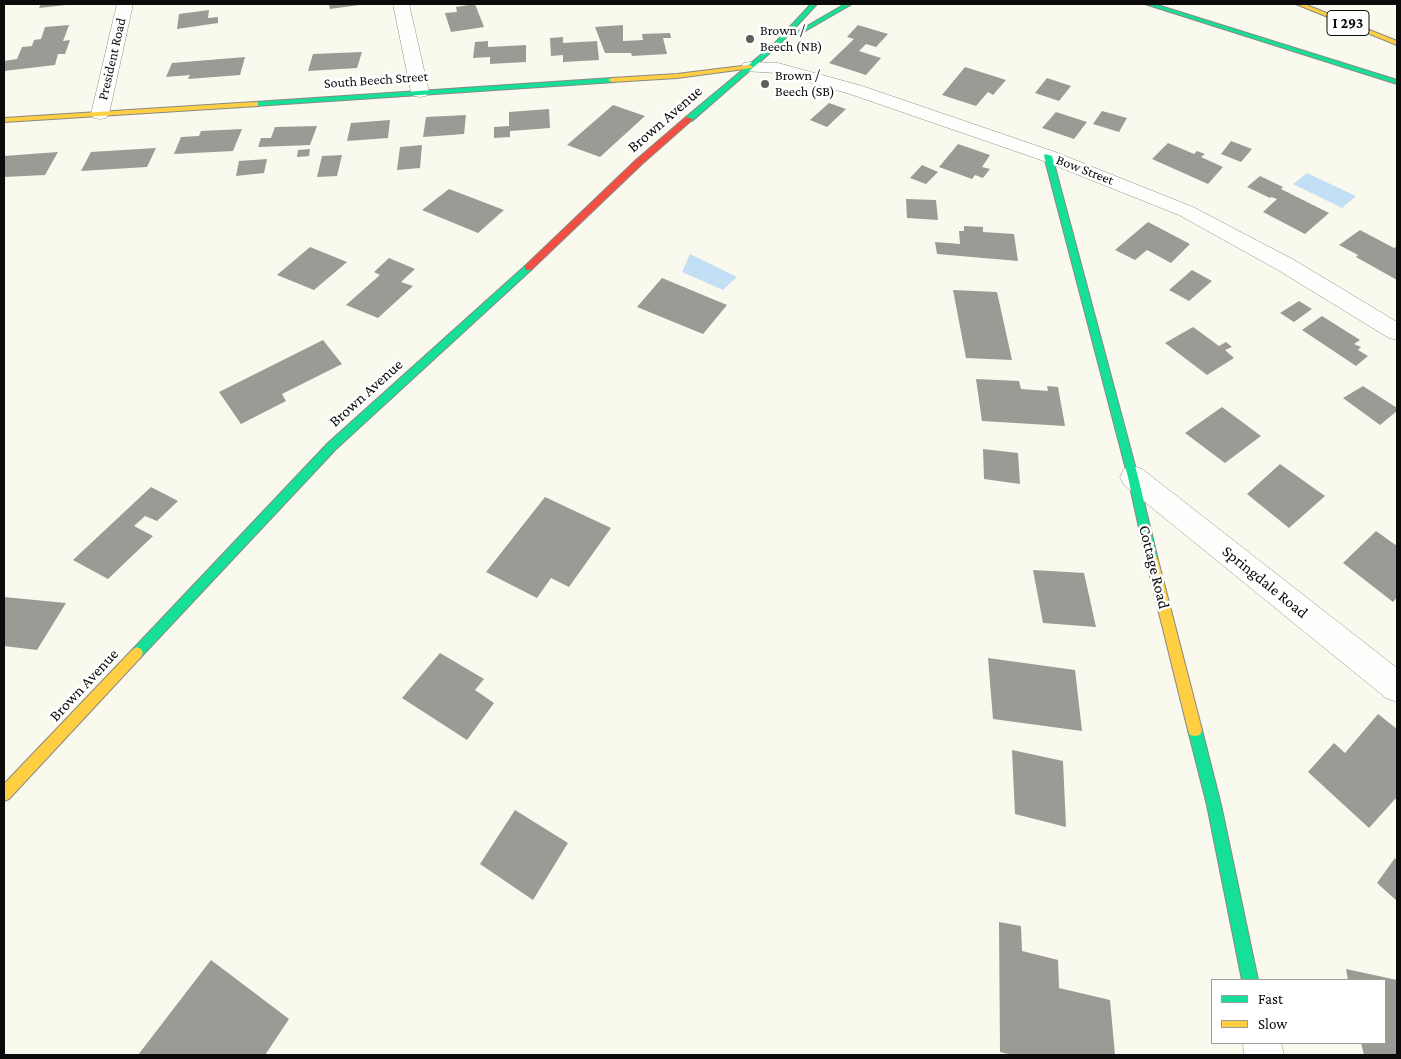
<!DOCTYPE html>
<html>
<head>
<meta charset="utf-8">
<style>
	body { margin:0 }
	#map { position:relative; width:1401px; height:1059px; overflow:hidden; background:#faf9ee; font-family:"Crimson Pro",serif }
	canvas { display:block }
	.frame { position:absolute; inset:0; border:5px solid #0b0b0b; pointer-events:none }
	.legend { position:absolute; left:1211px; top:979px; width:175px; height:65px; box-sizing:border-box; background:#fff; border:1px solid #9d9d9d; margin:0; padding:6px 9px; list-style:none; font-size:15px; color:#0b0b0b }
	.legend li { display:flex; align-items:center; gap:10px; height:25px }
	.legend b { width:25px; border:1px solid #9d9d9d }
</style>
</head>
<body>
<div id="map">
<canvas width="1401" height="1059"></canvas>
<div class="frame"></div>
<ul class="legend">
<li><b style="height:6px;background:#16e098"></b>Fast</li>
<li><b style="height:6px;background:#ffcf43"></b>Slow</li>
</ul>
</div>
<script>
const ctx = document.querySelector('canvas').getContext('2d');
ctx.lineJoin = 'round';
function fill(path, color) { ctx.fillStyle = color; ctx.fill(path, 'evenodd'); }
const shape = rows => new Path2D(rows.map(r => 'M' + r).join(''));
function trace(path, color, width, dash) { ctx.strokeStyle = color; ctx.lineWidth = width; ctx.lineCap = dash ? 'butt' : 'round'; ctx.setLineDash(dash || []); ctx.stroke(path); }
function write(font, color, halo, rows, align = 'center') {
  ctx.font = font + ' "Crimson Pro",serif'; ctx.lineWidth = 5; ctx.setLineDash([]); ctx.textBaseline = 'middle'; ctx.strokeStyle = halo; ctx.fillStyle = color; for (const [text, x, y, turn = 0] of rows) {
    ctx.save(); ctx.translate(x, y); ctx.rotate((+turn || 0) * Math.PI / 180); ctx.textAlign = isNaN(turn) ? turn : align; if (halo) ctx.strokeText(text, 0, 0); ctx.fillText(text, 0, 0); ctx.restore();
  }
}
fill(shape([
	[1307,173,1356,196,1342,208,1293,184],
	[690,254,737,277,723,290,682,272]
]), '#c3dff5');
fill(shape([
	[41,4,66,4,66,5,39,8],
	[329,4,359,4,359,5,330,9],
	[475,4,484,27,451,32,445,13,457,12,456,7],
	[209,10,208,18,218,17,218,23,177,29,179,14],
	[69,25,63,41,70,40,65,54,58,54,55,65,4,71,4,61,17,59,22,47,32,46,34,40,41,39,45,27],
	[623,25,623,41,643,40,642,34,670,33,671,38,663,38,667,54,632,56,631,53,605,53,595,27],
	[858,25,888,34,876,47,866,44,859,51,881,58,866,75,829,63,854,39,847,37],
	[563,37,563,43,597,41,599,60,563,62,563,55,551,56,550,38],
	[488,41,488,47,526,45,526,62,490,64,490,57,473,58,475,42],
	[362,52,357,68,308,71,313,54],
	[245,57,240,75,188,79,190,75,166,77,172,63],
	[965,67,1006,80,993,95,988,92,976,106,942,95],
	[1047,78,1071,86,1059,101,1035,93],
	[829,103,846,109,827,127,810,120],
	[613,105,645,116,600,157,567,145],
	[549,109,550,128,510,131,510,137,494,138,494,127,509,126,509,112],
	[1102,111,1127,118,1119,132,1093,124],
	[1056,112,1087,122,1074,139,1042,128],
	[466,115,464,134,423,137,426,117],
	[390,120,388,138,347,141,351,123],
	[317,126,310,145,258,147,261,138,271,138,275,127],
	[242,129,233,151,174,154,181,137,199,136,201,131],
	[1231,141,1252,149,1241,162,1221,154],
	[1168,143,1194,154,1197,151,1205,154,1201,157,1223,167,1208,184,1152,159],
	[958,144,990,155,982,167,990,169,983,178,975,175,972,179,939,167],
	[422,145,420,168,397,170,400,147],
	[156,148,147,167,81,171,91,152],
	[310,149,309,156,297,157,298,150],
	[58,152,45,175,4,177,4,156],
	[342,155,337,176,317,177,322,156],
	[267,159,264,173,236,176,239,161],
	[922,165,938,172,926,184,910,178],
	[1260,176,1283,187,1281,189,1329,213,1305,234,1263,212,1277,199,1271,197,1270,198,1247,187],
	[449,189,504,210,478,233,422,210],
	[906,199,936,200,938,220,907,218],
	[1148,222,1190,244,1171,263,1147,250,1135,260,1115,250],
	[964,226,983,227,983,232,1014,234,1018,261,937,254,935,242,960,244,959,231,964,231],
	[1360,230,1394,248,1397,246,1397,280,1356,257,1358,255,1339,245],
	[310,247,347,262,314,290,277,275],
	[389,258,415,269,401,282,413,286,378,318,346,305,380,275,374,272],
	[1192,270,1212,281,1189,301,1169,290],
	[662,278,727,305,703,334,637,307],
	[953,290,997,292,1012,360,966,358],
	[1299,301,1312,309,1294,322,1280,313],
	[1322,316,1360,340,1354,344,1361,347,1358,350,1368,356,1356,366,1302,330],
	[1193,327,1219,346,1226,342,1232,347,1225,350,1234,358,1207,375,1165,343],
	[323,340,342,364,282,394,286,401,241,424,219,392],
	[976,379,1019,381,1021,389,1048,391,1047,386,1058,387,1065,426,982,421],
	[1363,386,1397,408,1397,411,1380,425,1343,398],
	[1222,407,1261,436,1225,463,1185,433],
	[983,449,1018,453,1020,484,984,479],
	[1280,464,1325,496,1289,528,1247,494],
	[151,487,178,501,157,521,145,516,134,526,153,536,108,579,73,560],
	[545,497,611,528,569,587,551,578,537,598,486,572],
	[1376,531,1397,546,1397,597,1393,602,1343,563],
	[1033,570,1084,573,1096,627,1043,623],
	[4,597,66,603,37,650,4,646],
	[440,653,484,679,475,690,494,703,467,740,402,698],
	[988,658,1075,670,1082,731,993,719],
	[1378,714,1397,729,1397,797,1369,828,1308,772,1334,743,1345,753],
	[1012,750,1063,761,1066,827,1015,814],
	[515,810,568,843,533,900,480,864],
	[1395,858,1397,861,1397,901,1377,883],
	[999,922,1021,926,1022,951,1058,960,1059,988,1110,1000,1115,1055,1012,1055,1000,1052],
	[211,960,289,1019,265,1055,138,1055],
	[1346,969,1397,980,1397,1055,1364,1055,1361,1043,1385,1043,1385,980,1348,980]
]), '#9c9a94');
const street = shape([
	[117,4,133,4,109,114,106,118,100,119,94,118,91,114,117,4],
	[393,4,409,4,429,92,426,96,420,97,414,96,411,92,393,4],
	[750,62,778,63,862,86,1055,152,1193,207,1294,260,1397,322,1397,340,1389,338,1278,270,1179,215,1041,160,850,94,777,73,744,71,741,67,744,63,750,62],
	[1133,466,1142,469,1397,668,1397,702,1386,698,1124,485,1120,477,1124,469,1133,466],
	[1243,1043,1281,1043,1284,1055,1244,1055,1243,1043]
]);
const fast = shape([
	[811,4,817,4,779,45,692,121,686,121,686,117,775,43,811,4],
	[845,4,852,4,800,34,795,33,845,4],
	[1145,4,1154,4,1397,80,1397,84,1145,4],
	[612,78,616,80,615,82,255,106,251,104,255,102,612,78],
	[1045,154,1052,156,1138,477,1158,560,1156,564,1152,565,1148,564,1146,560,1128,477,1044,156,1045,154],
	[528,265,532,268,531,270,336,449,141,657,137,659,133,657,131,653,133,649,328,443,525,266,528,265],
	[1195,724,1200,725,1202,730,1221,805,1258,980,1242,980,1207,805,1188,730,1190,725,1195,724]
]);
const slow = shape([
	[1296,4,1304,4,1397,41,1397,45,1296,4],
	[750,65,753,67,752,68,677,78,612,82,608,80,612,78,677,74,750,65],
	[255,102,258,102,258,106,4,122,4,118,255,102],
	[1152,555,1156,556,1158,560,1202,730,1200,735,1195,736,1190,735,1188,730,1146,560,1148,556,1152,555],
	[137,647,141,649,143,653,141,657,9,799,4,801,4,784,133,649,137,647]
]);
const jam = shape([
	[686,117,693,119,642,164,531,270,525,270,525,266,636,160,686,117]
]);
trace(street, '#93928d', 1);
trace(fast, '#898984', 2);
trace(slow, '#898984', 2);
trace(jam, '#898984', 2);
fill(street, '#fefefc');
fill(fast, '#16e098');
fill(slow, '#ffcf43');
fill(jam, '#f24e42');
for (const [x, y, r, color] of [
	[750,39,5,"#5f5e5a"],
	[765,84,5,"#5f5e5a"]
]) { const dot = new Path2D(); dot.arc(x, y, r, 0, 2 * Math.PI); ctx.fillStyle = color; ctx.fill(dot); trace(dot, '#fff', 2); }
write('14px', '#0b0b0b', '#fff', [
	["Brown /",760,31],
	["Beech (NB)",760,47],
	["Brown /",775,76],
	["Beech (SB)",775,92]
], 'left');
write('14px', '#0b0b0b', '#fff', [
	["President Road",112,59,-77],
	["South Beech Street",376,80,-4],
	["Bow Street",1085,170,21]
]);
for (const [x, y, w] of [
	[1348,23,42]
]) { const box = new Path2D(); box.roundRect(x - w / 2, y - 12.5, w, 25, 4); ctx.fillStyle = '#fff'; ctx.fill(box); trace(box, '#0b0b0b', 1); }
write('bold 15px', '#0b0b0b', null, [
	["I 293",1348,23]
]);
write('16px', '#0b0b0b', '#fff', [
	["Brown Avenue",665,119,-41],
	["Brown Avenue",366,393,-42],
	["Cottage Road",1154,567,76],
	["Springdale Road",1265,582,39],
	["Brown Avenue",84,685,-47]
]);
</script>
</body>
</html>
